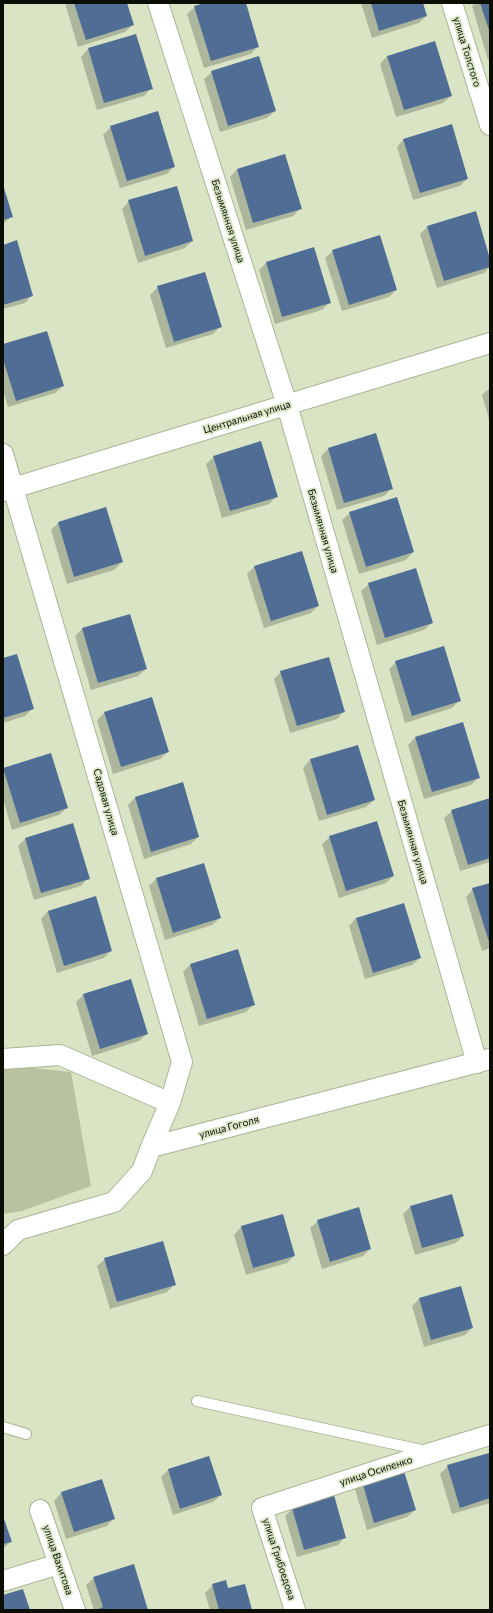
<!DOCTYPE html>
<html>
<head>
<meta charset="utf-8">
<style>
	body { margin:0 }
	#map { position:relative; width:493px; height:1613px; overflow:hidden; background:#d8e4c3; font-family:Commissioner,sans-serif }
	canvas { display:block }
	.frame { position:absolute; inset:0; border:4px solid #0a0e04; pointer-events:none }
</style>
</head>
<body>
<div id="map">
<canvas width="493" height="1613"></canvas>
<div class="frame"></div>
</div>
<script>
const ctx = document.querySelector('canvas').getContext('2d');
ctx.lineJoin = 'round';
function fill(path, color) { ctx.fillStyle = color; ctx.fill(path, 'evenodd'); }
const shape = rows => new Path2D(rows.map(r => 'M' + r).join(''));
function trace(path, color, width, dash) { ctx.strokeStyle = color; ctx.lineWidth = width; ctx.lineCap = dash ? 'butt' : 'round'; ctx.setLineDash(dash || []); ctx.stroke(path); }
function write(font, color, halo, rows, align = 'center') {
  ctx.font = font + ' Commissioner,sans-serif'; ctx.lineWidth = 3.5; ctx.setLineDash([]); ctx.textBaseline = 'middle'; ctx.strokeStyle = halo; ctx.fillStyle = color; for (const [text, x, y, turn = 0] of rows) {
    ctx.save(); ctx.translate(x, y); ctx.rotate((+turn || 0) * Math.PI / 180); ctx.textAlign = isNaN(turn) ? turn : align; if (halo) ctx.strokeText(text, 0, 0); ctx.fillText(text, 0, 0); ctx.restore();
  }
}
fill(shape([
	[24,1067,71,1072,91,1186,22,1211,3,1214,3,1068]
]), '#b7c3a0');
fill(shape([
	[65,3,126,3,133,25,125,32,78,47],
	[208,3,245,3,258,46,251,54,204,68,187,14,195,7],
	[361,3,422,3,426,16,419,23,372,38],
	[475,3,490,3,490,59,488,60,472,6],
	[135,35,151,88,144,96,97,110,81,57,88,49],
	[387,56,451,96,443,103,396,117,380,64],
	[212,72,275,111,267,118,220,132,204,79],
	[111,127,174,166,167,174,120,188,103,135],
	[404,139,467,179,460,186,413,200,397,147],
	[237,169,300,209,293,216,246,230,230,177],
	[3,187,12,216,3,224],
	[129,201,192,241,185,248,138,263,122,209],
	[428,226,490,262,490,267,484,273,437,288,420,234],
	[3,246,32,295,25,303,3,309],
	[333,251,396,290,389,297,342,311,325,258],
	[266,263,330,302,322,310,275,324,259,270],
	[158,287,221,326,213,334,166,348,150,295],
	[3,345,63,386,55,393,8,407,3,390],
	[490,388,490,422,482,395],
	[328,449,392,488,384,496,337,510,321,456],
	[214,457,277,496,269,504,222,518,206,464],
	[350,513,413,552,406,560,359,574,342,520],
	[58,523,122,562,114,570,67,584,51,530],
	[255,566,318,606,311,613,264,628,247,574],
	[369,584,432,623,424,630,377,645,361,591],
	[129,615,146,669,138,676,91,690,75,636,82,629],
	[3,659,32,709,25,716,3,723],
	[396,662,459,701,452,708,405,723,389,669],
	[281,672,344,711,337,719,290,733,274,679],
	[104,713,168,752,160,759,113,774,97,720],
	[415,738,479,777,471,785,424,799,408,745],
	[310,760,374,800,366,807,319,821,303,768],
	[3,769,67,808,59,815,12,830,3,799],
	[182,783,198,837,191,844,144,859,128,805,135,798],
	[490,799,490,862,460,871,444,818,452,811],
	[72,825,88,878,81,886,34,900,18,846,25,839],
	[330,837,393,876,386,883,339,898,322,844],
	[203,865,220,918,212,925,165,940,149,886,156,879],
	[490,884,490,948,482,951,466,897,473,889],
	[95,897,111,951,104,958,57,973,41,919,48,911],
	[356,918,420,958,412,965,365,979,349,926],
	[237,951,254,1004,246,1012,199,1026,183,972,190,965],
	[83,995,147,1034,139,1041,92,1056,76,1002],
	[410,1207,463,1236,456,1243,415,1255,403,1214],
	[282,1215,294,1256,287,1263,246,1275,234,1235,241,1227],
	[318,1221,370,1249,363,1256,322,1269,310,1228],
	[105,1259,175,1284,167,1292,110,1309,97,1266],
	[419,1299,472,1328,465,1335,424,1347,412,1306],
	[488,1454,490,1460,490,1503,452,1514,440,1474,448,1466],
	[208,1457,221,1495,213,1502,173,1515,161,1477,168,1470],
	[362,1481,415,1510,407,1517,367,1530,355,1489],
	[61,1493,114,1518,107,1526,66,1539,54,1501],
	[292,1509,345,1537,338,1545,297,1557,285,1516],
	[3,1518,11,1541,3,1549],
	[94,1578,147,1610,94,1610,86,1585],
	[213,1585,227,1589,251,1610,210,1610,205,1593]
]), '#0003');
fill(shape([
	[74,3,127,3,134,25,86,40],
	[205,3,246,3,259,47,211,61,194,6],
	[371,3,423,3,427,16,379,31],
	[480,3,490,3,490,33],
	[136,34,153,89,104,103,88,48],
	[435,41,452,96,404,110,387,56],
	[259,56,276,111,228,126,211,71],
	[158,111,175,167,127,181,110,126],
	[452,124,468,179,420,193,403,139],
	[285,154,302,209,253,223,237,169],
	[3,185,13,217,3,220],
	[177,186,193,241,145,256,128,200],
	[476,211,490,259,490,267,444,281,427,226],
	[380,235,397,290,349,305,332,250],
	[17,240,33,296,3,305,3,245],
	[314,247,331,303,282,317,266,262],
	[205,272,222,327,174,342,157,286],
	[47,331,64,386,16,401,3,359,3,344],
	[376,433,393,489,344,503,328,448],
	[261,441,278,497,230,511,213,456],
	[397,497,414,552,366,567,349,512],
	[106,507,123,562,74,577,58,522],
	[302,551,319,606,271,621,254,566],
	[416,568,433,623,385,638,368,583],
	[130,614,147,669,98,683,82,628],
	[444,646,461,701,412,716,395,661],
	[17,654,34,709,3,718,3,658],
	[329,657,345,712,297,726,280,671],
	[152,697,169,752,121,767,104,712],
	[463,722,480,778,432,792,415,737],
	[358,745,375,800,327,815,310,759],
	[51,753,68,808,20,823,3,768],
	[183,782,199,837,151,852,135,797],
	[490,798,490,858,468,865,451,810],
	[377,821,394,876,346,891,329,836],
	[73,823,90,879,41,893,25,838],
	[204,863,221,918,173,933,156,878],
	[490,883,490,945,472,888],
	[96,896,112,951,64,966,48,911],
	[404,903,421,958,373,973,356,918],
	[238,949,255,1005,207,1019,190,964],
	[131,979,148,1034,100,1049,83,994],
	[452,1194,464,1236,422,1248,410,1206],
	[359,1207,371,1249,330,1262,317,1220],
	[283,1214,295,1256,253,1268,241,1226],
	[163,1241,176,1285,117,1302,104,1258],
	[461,1286,473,1328,431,1340,419,1298],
	[489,1453,490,1498,460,1508,447,1465],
	[209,1456,222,1495,180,1509,168,1469],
	[403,1468,416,1510,374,1523,362,1481],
	[102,1479,115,1519,74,1532,61,1492],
	[334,1495,346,1538,304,1550,292,1508],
	[3,1516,12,1542,3,1544],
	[134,1564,148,1610,96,1610,103,1607,93,1577],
	[226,1580,228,1588,245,1584,252,1610,219,1610,212,1584],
	[23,1589,30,1610,3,1610,3,1595]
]), '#506e95');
const service = shape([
	[197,1401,426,1451],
	[3,1427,26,1434]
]);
const minor = shape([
	[158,3,287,405,477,1063],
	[452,3,490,125],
	[3,454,182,1062,170,1103,151,1147],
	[3,491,490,343],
	[3,1059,60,1055,170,1103],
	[3,1245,18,1230,114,1202,142,1171,151,1147,490,1059],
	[40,1510,75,1610],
	[3,1581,59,1564],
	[295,1610,262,1508,431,1453,490,1435]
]);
trace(service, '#aab595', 12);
trace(minor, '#aab595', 22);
trace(service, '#fff', 10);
trace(minor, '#fff', 20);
write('10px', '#0a0e04', '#d8e4c3', [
	["улица Толстого",467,52,73],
	["Безымянная улица",228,221,72],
	["Центральная улица",247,417,-17],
	["Безымянная улица",323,531,74],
	["Садовая улица",106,802,74],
	["Безымянная улица",413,842,74],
	["улица Гоголя",229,1127,-15],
	["улица Осипенко",376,1471,-18],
	["улица Грибоедова",279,1559,72],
	["улица Вахитова",58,1560,71]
]);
</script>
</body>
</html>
